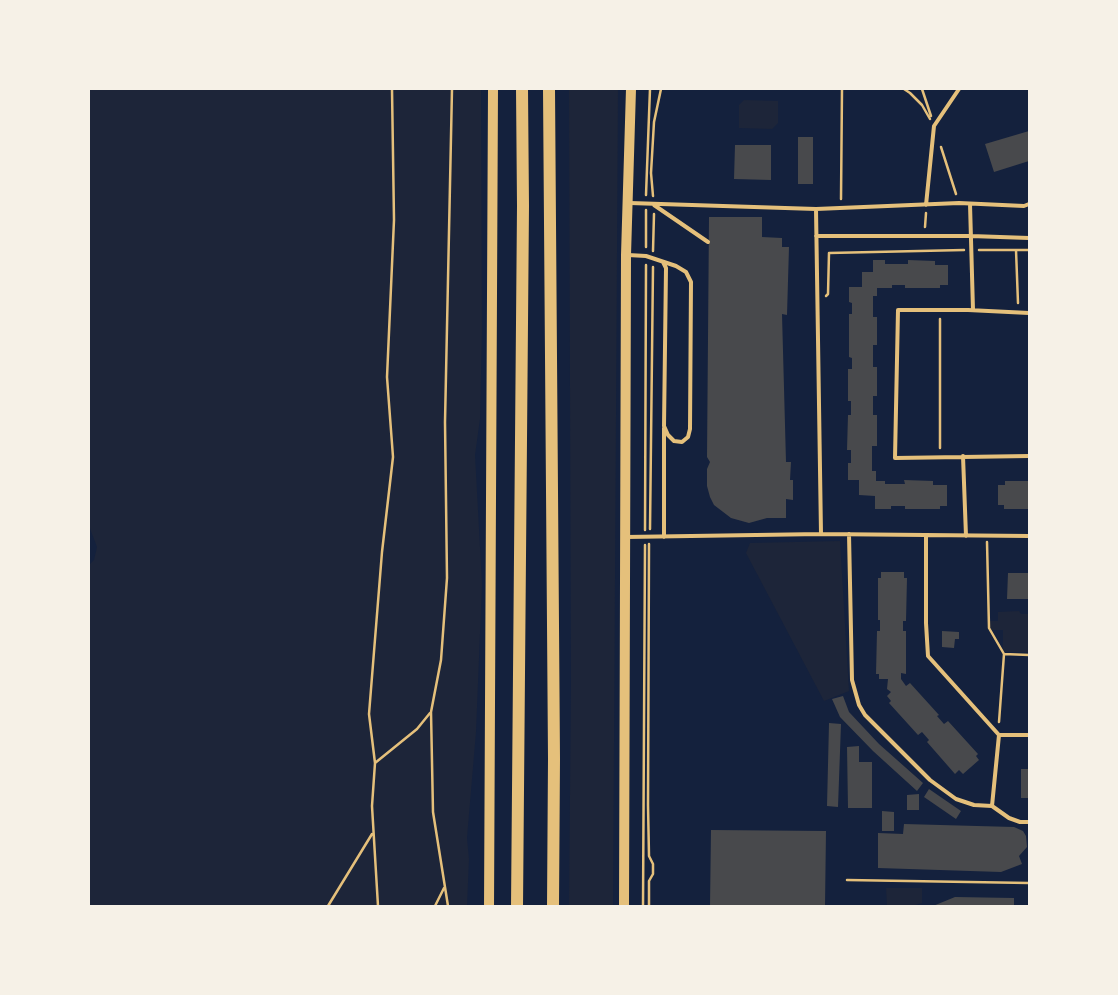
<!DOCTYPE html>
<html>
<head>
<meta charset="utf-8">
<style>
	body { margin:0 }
	#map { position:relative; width:1118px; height:995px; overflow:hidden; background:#14213d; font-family:"Roboto Serif",serif }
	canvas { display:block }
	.frame { position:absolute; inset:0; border:90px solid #f6f1e7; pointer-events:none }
</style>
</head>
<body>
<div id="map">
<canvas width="1118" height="995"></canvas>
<div class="frame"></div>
</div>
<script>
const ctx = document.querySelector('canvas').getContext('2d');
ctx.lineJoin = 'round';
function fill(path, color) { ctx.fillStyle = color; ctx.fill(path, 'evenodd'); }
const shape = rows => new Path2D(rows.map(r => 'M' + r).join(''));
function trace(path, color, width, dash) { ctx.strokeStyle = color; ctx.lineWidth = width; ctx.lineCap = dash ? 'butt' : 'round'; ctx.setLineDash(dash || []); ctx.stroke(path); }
fill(shape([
	[89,89,481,89,482,330,480,419,475,455,482,584,476,732,467,838,469,859,467,906,89,906,89,565,94,560,97,547,89,526],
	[569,89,618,89,613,906,569,906,571,684],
	[744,100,778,101,778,123,772,129,739,128,739,105],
	[840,541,849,691,824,701,746,553,750,543],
	[1019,611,1021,614,1029,614,1029,652,1003,652,1003,630,990,630,990,621,998,621,998,612],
	[886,888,922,888,922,903,912,906,887,906]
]), '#1d2539');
fill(shape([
	[1029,131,1029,161,994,172,985,144],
	[798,137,813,137,813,184,798,184],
	[735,145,771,145,771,180,734,179],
	[709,217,762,217,762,237,782,238,782,247,789,247,787,315,782,314,786,462,791,462,790,480,793,480,793,500,786,499,786,518,767,518,749,523,731,518,714,505,710,497,707,486,707,469,710,462,707,457],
	[873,260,885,260,885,264,908,264,908,260,935,261,935,265,948,265,948,285,940,285,940,288,905,288,905,285,892,285,892,288,877,288,877,296,873,296,873,317,877,317,877,345,873,345,873,367,877,367,877,396,873,396,873,415,877,415,877,446,872,446,872,471,876,471,876,481,885,481,885,484,905,484,904,480,933,481,933,485,947,485,947,506,940,506,940,509,905,509,905,506,891,506,891,509,875,509,875,496,859,495,859,480,848,480,848,463,851,463,851,450,847,450,848,415,851,415,851,401,848,401,848,369,852,369,852,358,849,357,849,314,852,314,852,303,849,302,849,287,862,287,862,272,873,272],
	[1005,481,1029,481,1029,509,1004,509,1004,505,998,505,998,485,1005,485],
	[881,572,904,572,904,578,907,578,906,621,903,621,903,631,906,631,906,674,901,673,901,679,906,686,910,683,939,715,937,716,944,724,948,721,978,754,976,756,979,760,963,774,959,770,955,774,927,742,929,740,922,732,918,735,889,703,891,701,887,696,891,692,887,689,888,679,879,679,879,674,876,674,877,631,880,631,880,620,878,620,878,578,881,578],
	[1008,573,1029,573,1029,599,1007,599],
	[942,631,959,632,959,639,955,639,954,648,942,647],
	[843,696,849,712,879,744,923,783,917,791,873,751,840,717,832,699],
	[829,723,841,724,838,807,827,806],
	[859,746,859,762,872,762,872,808,848,808,847,747],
	[1021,769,1029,769,1029,798,1021,798],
	[929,789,961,811,956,819,924,797],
	[919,794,919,810,907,810,907,795],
	[882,811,894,812,894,831,882,831],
	[904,824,1014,827,1023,831,1026,836,1027,847,1019,856,1022,864,1001,872,878,868,878,833,903,834],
	[711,830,826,831,825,906,710,906],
	[955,897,1014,898,1014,906,933,906]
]), '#48494c');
trace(shape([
	[904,89,910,93,922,105,930,119],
	[922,89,931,116],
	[941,147,956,194],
	[646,195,650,89],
	[653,196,651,173,654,122,661,89],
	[841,199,842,89],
	[646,210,646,247],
	[925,227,926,213],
	[979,250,1029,250],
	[1016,250,1018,303],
	[653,251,654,214],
	[826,296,828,294,829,253,964,250],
	[940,319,940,448],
	[650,529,653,267],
	[645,530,646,265],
	[987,542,989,628,1004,654,1029,655],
	[999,722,1004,654],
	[375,763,417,729,430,713],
	[847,880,1029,883],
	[328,906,372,834],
	[378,906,372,806,375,763,369,714,382,552,393,457,387,377,394,220,392,89],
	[435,906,444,888],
	[448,906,433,812,431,712,441,660,447,578,445,422,452,89],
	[643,906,645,545],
	[649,906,649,881,653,874,653,864,649,856,648,805,649,544]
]), '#e5c07b', 2.5);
trace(shape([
	[630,203,816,209,959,203,1024,206,1029,204],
	[970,204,973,310],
	[654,205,708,242],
	[926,205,934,126,959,89],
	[816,209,821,534],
	[816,236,971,236,1029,238],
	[628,255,646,256,676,266,686,272,691,282,690,429,688,437,682,442,674,441,668,435,664,426,666,268,663,262],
	[1029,313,968,310,898,310,895,458,1029,456],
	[664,428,664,537],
	[963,456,966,536],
	[849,534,852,680,859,705,865,715,930,780,956,799,974,805,992,806,999,735],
	[926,535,926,623,928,656,999,735,1029,735],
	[626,537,821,534,1029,536],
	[992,806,1009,818,1020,822,1029,822]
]), '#e5c07b', 4);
trace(shape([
	[489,906,493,89],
	[624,906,626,255,631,89]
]), '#e5c07b', 10);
trace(shape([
	[549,89,554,759,553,906],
	[517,906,523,206,522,89]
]), '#e5c07b', 12);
</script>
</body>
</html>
